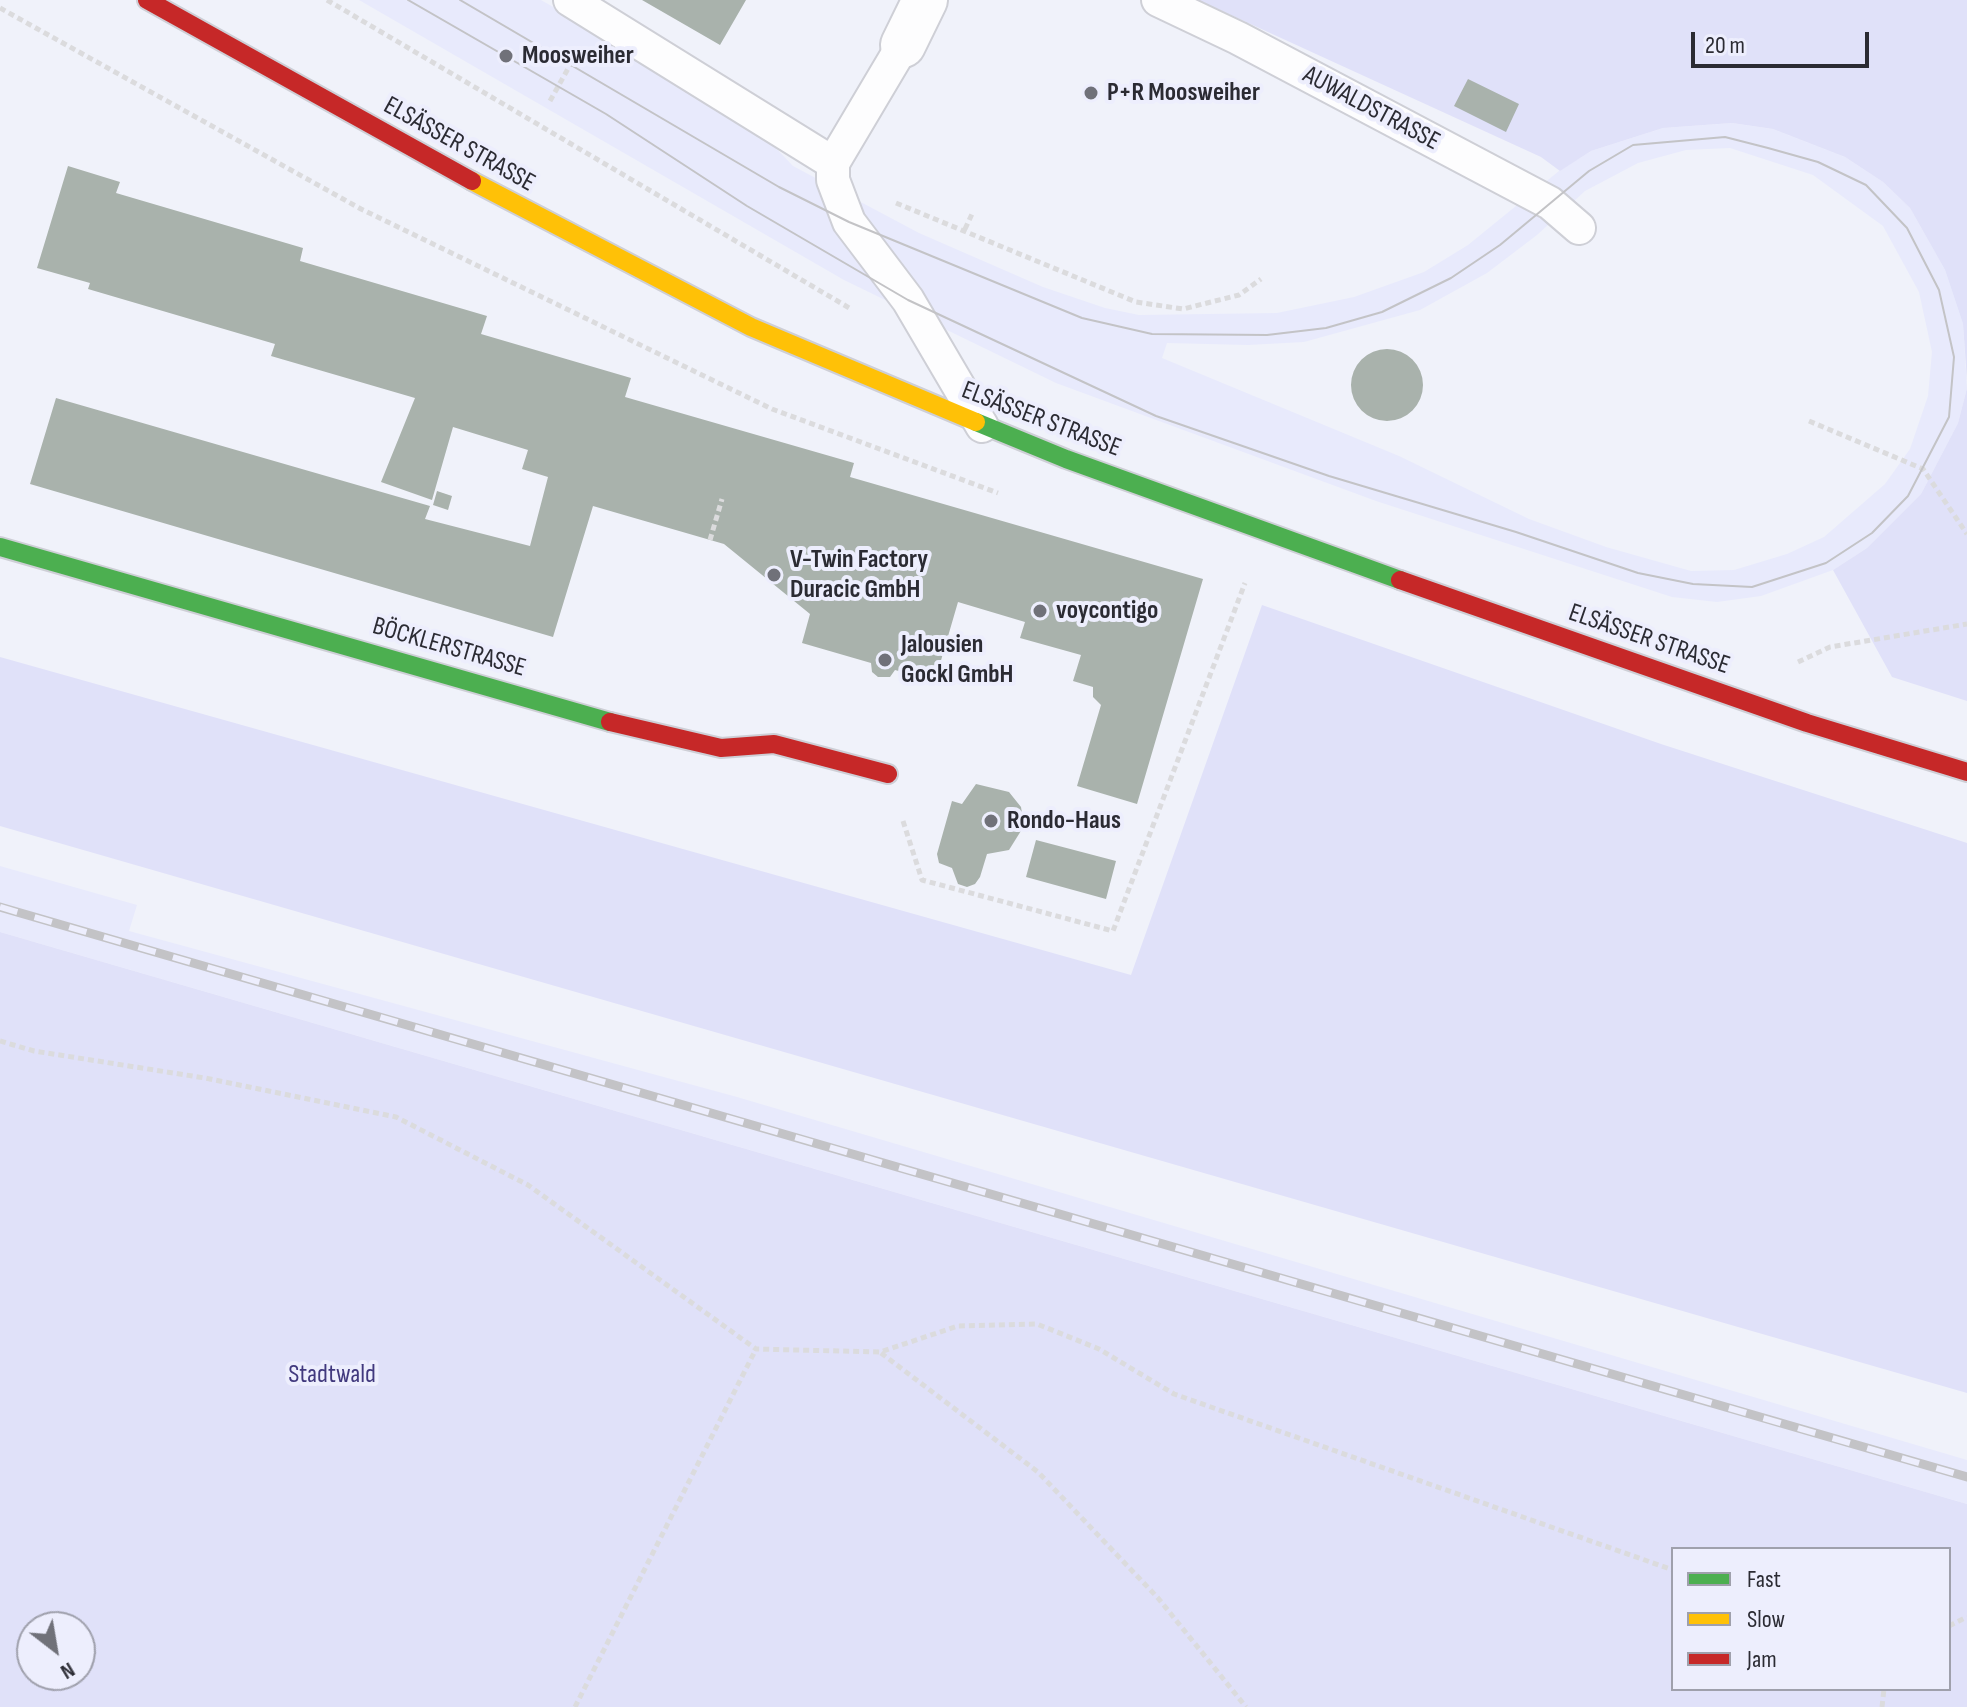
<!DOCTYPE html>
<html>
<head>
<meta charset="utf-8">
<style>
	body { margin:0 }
	#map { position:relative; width:1967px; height:1707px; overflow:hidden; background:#f0f2fa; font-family:"Sofia Sans Condensed",sans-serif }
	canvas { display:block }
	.legend { position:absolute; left:1671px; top:1547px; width:280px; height:144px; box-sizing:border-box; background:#edeefd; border:2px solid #9fa0ac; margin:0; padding:10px 14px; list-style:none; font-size:24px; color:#2b2b33 }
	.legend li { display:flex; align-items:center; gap:16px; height:40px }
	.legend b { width:40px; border:2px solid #9fa0ac }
	.north { position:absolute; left:16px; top:1611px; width:80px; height:80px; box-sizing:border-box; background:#edeefd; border:2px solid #9fa0ac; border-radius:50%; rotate:149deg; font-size:22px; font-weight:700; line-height:32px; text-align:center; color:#2b2b33 }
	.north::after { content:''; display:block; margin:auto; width:28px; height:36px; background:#707179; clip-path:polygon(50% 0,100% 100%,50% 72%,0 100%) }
	.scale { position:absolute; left:1691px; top:32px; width:178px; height:36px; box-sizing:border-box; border:4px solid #2b2b33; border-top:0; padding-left:10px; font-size:24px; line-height:28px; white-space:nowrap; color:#2b2b33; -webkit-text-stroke:6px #edeefd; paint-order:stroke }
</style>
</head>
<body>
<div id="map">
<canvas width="1967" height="1707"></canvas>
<ul class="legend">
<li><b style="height:10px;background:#4caf50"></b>Fast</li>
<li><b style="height:10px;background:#ffc107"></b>Slow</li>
<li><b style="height:10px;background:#c62828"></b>Jam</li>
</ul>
<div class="north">N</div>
<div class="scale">20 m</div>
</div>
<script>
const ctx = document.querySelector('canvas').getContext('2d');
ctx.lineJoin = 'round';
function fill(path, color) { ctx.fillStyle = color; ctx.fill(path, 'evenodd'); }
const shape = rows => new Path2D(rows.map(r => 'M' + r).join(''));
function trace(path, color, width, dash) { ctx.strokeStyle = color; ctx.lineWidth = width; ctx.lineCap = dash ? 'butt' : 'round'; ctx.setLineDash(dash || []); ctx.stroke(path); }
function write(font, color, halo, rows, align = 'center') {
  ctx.font = font + ' "Sofia Sans Condensed",sans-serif'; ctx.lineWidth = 8; ctx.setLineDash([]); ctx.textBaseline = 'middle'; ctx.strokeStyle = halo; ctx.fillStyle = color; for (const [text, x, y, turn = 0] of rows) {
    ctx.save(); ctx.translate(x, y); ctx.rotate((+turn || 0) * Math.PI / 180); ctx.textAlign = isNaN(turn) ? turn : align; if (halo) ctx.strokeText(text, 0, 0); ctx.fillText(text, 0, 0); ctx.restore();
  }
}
fill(shape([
	[359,0,541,0,657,66,769,141,793,166,919,233,1043,287,1105,308,1139,315,1277,313,1354,297,1424,272,1468,245,1559,171,1591,151,1663,128,1732,123,1773,129,1845,157,1883,182,1910,208,1945,270,1963,324,1967,388,1958,423,1921,494,1867,548,1833,570,1761,596,1717,602,1672,597,1376,501,1056,383,844,280],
	[1730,148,1813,175,1883,226,1919,292,1932,352,1928,396,1910,449,1885,484,1824,537,1787,554,1734,570,1691,571,1606,547,1529,519,1399,456,1162,358,1167,343,1248,345,1304,342,1420,310,1487,273,1537,235,1585,191,1638,163,1686,150],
	[0,866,137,905,129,931,737,1097,1967,1460,1967,1504,0,932]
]), '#e8eafc');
fill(shape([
	[1198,0,1967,0,1967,381,1963,324,1945,270,1910,208,1883,182,1845,157,1773,129,1732,123,1663,128,1591,151,1560,171,1541,157],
	[1967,388,1967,701,1892,677,1833,570,1867,548,1921,494,1958,423],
	[1262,605,1661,744,1967,843,1967,1393,0,826,0,657,1131,975],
	[0,932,1967,1504,1967,1707,0,1707],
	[1673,1549,1949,1549,1949,1689,1673,1689],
	[32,1627,80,1627,80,1675,32,1675]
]), '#e0e1f9');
fill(shape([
	[642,0,746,0,720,45],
	[1468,79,1519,104,1506,132,1454,106],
	[68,166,120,182,116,193,303,248,300,261,487,316,481,334,631,378,625,397,854,463,850,477,1203,579,1137,804,1077,786,1101,705,1093,697,1093,687,1073,681,1081,655,1020,638,1025,622,958,602,935,681,895,670,890,677,878,677,872,672,871,663,802,643,810,614,724,544,593,506,553,637,30,484,56,398,430,506,425,519,530,546,548,477,522,469,528,450,453,427,432,500,381,482,415,398,271,356,275,344,88,289,90,283,37,268],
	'1351 385a36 36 0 1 1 72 0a36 36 0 1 1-72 0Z',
	[437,491,452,496,448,510,433,505],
	[976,784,1009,792,1021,807,1024,826,1009,850,987,854,980,877,975,884,967,887,958,884,952,868,939,863,937,854,952,801,962,804],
	[1036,840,1116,861,1106,899,1026,877]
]), '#a9b2ac');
const lane = shape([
	[570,0,833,163],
	[1158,0,1238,38,1550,203,1579,228],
	[903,45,833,163,833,180,849,222,908,300,982,426]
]);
const street = shape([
	[903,45,925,0]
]);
const fast = shape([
	[976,422,1066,459,1400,580],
	[0,547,610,722]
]);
const slow = shape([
	[472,181,751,327,976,422]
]);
const jam = shape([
	[147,0,472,181],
	[1400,580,1807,723,1967,772],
	[610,722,721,748,774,744,888,774]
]);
trace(lane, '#cecfd6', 36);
trace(street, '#cecfd6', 48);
trace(fast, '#cecfd6', 22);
trace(slow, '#cecfd6', 22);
trace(jam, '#cecfd6', 22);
trace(shape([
	[327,0,851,309],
	[0,8,361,209,772,409,998,493],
	[550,101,574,58],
	[896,203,1136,302,1183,309,1239,295,1261,279],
	[965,229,972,214],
	[1809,421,1923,469,1967,534],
	[710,540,722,499],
	[1798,662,1830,647,1967,624],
	[903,821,922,880,1113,931,1245,583],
	[0,1041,34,1051,205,1078,396,1117,528,1185,756,1349,880,1352,958,1326,1037,1324,1099,1349,1174,1394,1673,1570],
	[881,1353,1038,1472,1158,1598,1246,1707],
	[1949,1626,1967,1617],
	[575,1707,756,1349],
	[1882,1707,1884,1689]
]), '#dbdbdd', 5, [6, 4]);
trace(lane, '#fdfdfe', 32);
trace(street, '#fdfdfe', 44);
trace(fast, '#4caf50', 18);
trace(slow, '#ffc107', 18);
trace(jam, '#c62828', 18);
trace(shape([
	[408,0,606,114,747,206,908,300,1156,416,1329,476,1516,532,1638,573,1693,584,1752,587,1826,563,1872,533,1908,496,1949,417,1954,357,1939,290,1907,228,1866,185,1818,162,1768,148,1725,137,1633,145,1589,171,1500,245,1451,278,1382,312,1326,328,1267,335,1152,334,1082,318,849,222,779,187,460,0]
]), '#c3c3c6', 2);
const rail = shape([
	[0,907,1967,1477]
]);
trace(rail, '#c3c3c6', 9);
trace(rail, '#edeefd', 6, [18]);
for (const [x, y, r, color] of [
	[506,56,8,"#707179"],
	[1091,93,8,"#707179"],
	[774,575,8,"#707179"],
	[1040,611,8,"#707179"],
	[885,660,8,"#707179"],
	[991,821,8,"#707179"]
]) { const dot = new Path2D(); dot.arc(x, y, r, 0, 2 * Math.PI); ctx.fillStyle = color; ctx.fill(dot); trace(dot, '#edeefd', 3); }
write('bold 26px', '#2b2b33', '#edeefd', [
	["Moosweiher",522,56],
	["P+R Moosweiher",1107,93],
	["V-Twin Factory",790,560],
	["Duracic GmbH",790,590],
	["voycontigo",1056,611],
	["Jalousien",901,645],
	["Gockl GmbH",901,675],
	["Rondo-Haus",1007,821]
], 'left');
write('26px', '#2b2b33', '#edeefd', [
	["AUWALDSTRASSE",1371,109,28],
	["ELSÄSSER STRASSE",459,145,29],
	["ELSÄSSER STRASSE",1041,420,21],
	["ELSÄSSER STRASSE",1649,640,19],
	["BÖCKLERSTRASSE",449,648,16]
]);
write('26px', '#41397e', '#edeefd', [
	["Stadtwald",332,1375]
]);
</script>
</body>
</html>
